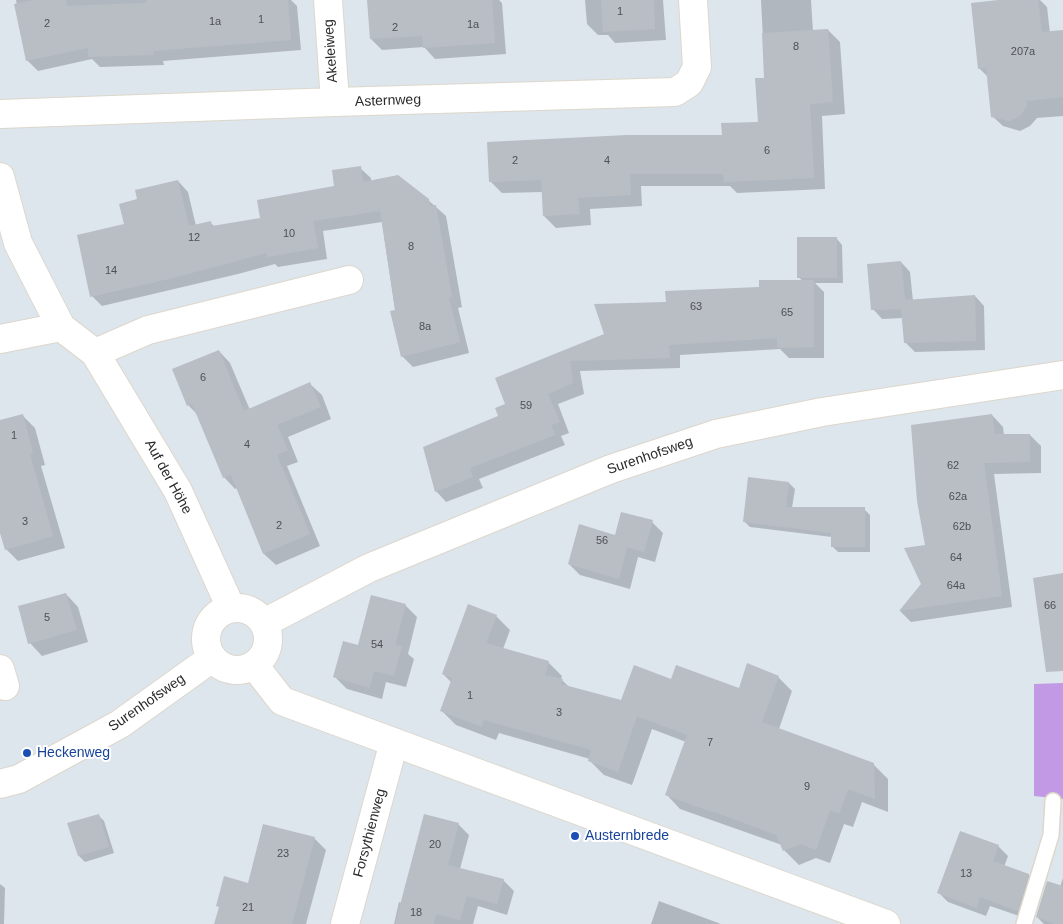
<!DOCTYPE html>
<html>
<head>
<meta charset="utf-8">
<style>
	body { margin:0 }
	canvas { display:block; background:#dde5ed }
</style>
</head>
<body>
<canvas width="1063" height="924"></canvas>
<script>
const ctx = document.querySelector('canvas').getContext('2d');
ctx.lineJoin = 'round';
function fill(path, color) { ctx.fillStyle = color; ctx.fill(path, 'evenodd'); }
const shape = rows => new Path2D(rows.map(r => 'M' + r).join(''));
function trace(path, color, width, dash) { ctx.strokeStyle = color; ctx.lineWidth = width; ctx.lineCap = dash ? 'butt' : 'round'; ctx.setLineDash(dash || []); ctx.stroke(path); }
function write(font, color, halo, rows, align = 'center') {
  ctx.font = font + ' Helvetica,sans-serif'; ctx.lineWidth = 4; ctx.setLineDash([]); ctx.textBaseline = 'middle'; ctx.strokeStyle = halo; ctx.fillStyle = color; for (const [text, x, y, turn = 0] of rows) {
    ctx.save(); ctx.translate(x, y); ctx.rotate((+turn || 0) * Math.PI / 180); ctx.textAlign = isNaN(turn) ? turn : align; if (halo) ctx.strokeText(text, 0, 0); ctx.fillText(text, 0, 0); ctx.restore();
  }
}
fill(shape([
	[1063,683,1063,799,1034,796,1034,684]
]), '#c299e4');
fill(shape([
	[16,0,291,0,297,6,301,50,163,61,164,65,100,67,92,59,38,71,27,60],
	[369,0,499,0,502,3,506,54,435,59,424,47,382,50,371,39],
	[585,0,663,0,666,40,615,43,608,35,598,35,587,24],
	[761,0,811,0,813,31,828,30,840,42,845,114,822,116,825,189,737,193,730,186,641,186,642,206,590,209,591,225,556,228,544,216,543,192,502,193,490,181,723,137,759,123,765,79],
	[1009,0,1040,0,1047,7,1050,33,1063,31,1063,116,1037,118,1030,126,1020,131,1003,126,992,116,988,77,979,68],
	[360,168,371,178,371,181,428,200,446,216,462,307,458,308,469,353,413,367,402,356,382,222,323,231,327,259,278,267,275,264,238,274,102,306,92,296,139,200,178,181,188,192,196,226,210,222,215,227,261,219,336,187],
	[837,239,842,245,843,283,815,283,824,292,824,358,789,358,780,349,680,355,680,368,580,371,584,394,558,404,569,433,561,436,565,445,479,479,483,488,446,502,436,491,500,416,506,404,606,335,667,304,803,281,798,277],
	[901,262,910,272,913,301,975,296,984,306,985,350,915,352,905,342,903,318,882,319,873,309],
	[219,351,230,363,250,410,310,384,322,395,331,419,288,437,298,462,287,466,320,546,276,565,264,554,237,488,235,489,224,477,197,414,188,405],
	[992,415,1003,427,1004,435,1030,435,1041,446,1041,473,994,474,1012,607,911,622,900,611,922,584,926,546],
	[23,416,35,428,45,465,41,466,65,548,18,561,6,549,0,527,0,421],
	[789,483,795,489,792,508,864,509,870,515,870,552,838,552,832,546,832,537,750,527,744,521],
	[652,522,663,533,655,562,638,557,630,589,580,575,569,564,616,536],
	[66,594,78,607,88,642,42,656,30,643],
	[405,605,417,617,408,654,414,659,406,687,386,682,382,699,347,689,335,677],
	[496,616,510,630,503,649,548,662,562,676,561,679,569,687,621,702,671,680,739,689,778,677,792,691,779,729,874,765,888,779,888,812,862,802,853,827,844,824,830,863,816,858,799,865,784,850,782,845,680,809,666,794,686,742,652,729,632,785,604,775,590,761,590,759,499,733,496,740,456,725,442,711,452,683,443,674],
	[98,815,104,821,114,853,85,862,79,856,69,824],
	[458,824,469,835,460,869,503,880,514,891,507,915,478,906,473,924,394,924,399,902,402,903],
	[314,838,326,850,306,924,215,924,220,908,217,905],
	[998,846,1008,856,1004,867,1029,875,1038,885,1028,919,990,906,986,916,948,902,939,893],
	[1063,878,1063,924,1044,924,1037,917,1060,887],
	[0,884,5,888,4,924,0,924],
	[659,901,721,924,651,924]
]), '#0003');
fill(shape([
	[35,0,66,0,67,6,146,3,146,0,288,0,291,40,153,51,154,55,88,57,88,48,26,61,14,4],
	[367,0,492,0,495,43,423,48,422,36,370,39],
	[601,0,654,0,655,29,603,32],
	[998,0,1038,0,1042,32,1063,30,1063,97,1027,101,1027,106,1020,116,1009,121,991,117,986,68,978,69,971,3],
	[828,29,833,102,810,104,814,178,724,182,723,174,630,174,631,195,578,198,580,214,543,216,541,180,489,182,487,142,627,135,722,135,721,123,758,122,755,78,764,78,762,33],
	[361,166,363,182,398,175,429,199,430,206,436,205,452,297,449,298,460,342,401,357,390,311,395,310,380,211,313,221,318,248,267,257,266,253,177,277,90,297,77,235,124,224,119,204,137,199,135,190,178,180,189,226,211,221,212,226,260,218,257,200,334,186,332,170],
	[797,237,837,237,837,278,797,278],
	[901,261,905,300,975,295,976,341,904,343,901,309,871,310,867,264],
	[759,280,814,280,814,347,777,348,777,338,669,345,670,358,570,361,573,383,548,394,560,422,551,425,555,435,470,468,473,477,435,492,423,447,498,416,495,408,505,404,495,378,604,334,594,304,666,302,665,291,759,287],
	[219,350,244,411,310,382,321,407,277,425,288,450,277,455,310,534,263,554,231,475,223,478,192,404,187,406,172,369],
	[23,414,33,453,30,454,53,536,5,550,0,533,0,420],
	[992,414,995,434,1030,434,1030,462,984,463,1002,596,899,611,921,584,904,548,925,545,917,501,911,425],
	[748,477,789,482,786,507,865,507,865,547,831,547,831,533,743,522],
	[621,512,653,520,644,552,627,547,619,579,568,564,579,524,615,535],
	[1063,573,1063,671,1046,672,1033,578],
	[66,593,77,630,28,644,18,606],
	[371,595,406,604,395,645,402,646,394,676,374,671,370,688,333,677,343,641,358,645],
	[468,604,497,615,486,643,549,661,545,675,563,679,561,684,621,700,634,665,671,679,676,665,739,688,747,663,779,676,762,722,874,763,875,799,848,789,839,814,830,810,816,850,801,844,783,851,776,835,715,812,715,813,665,795,687,735,637,716,618,772,588,761,591,750,484,720,482,727,440,711,452,678,442,674],
	[99,814,109,847,78,856,67,823],
	[424,814,459,823,448,865,504,879,497,904,467,896,460,920,436,914,434,924,395,924],
	[263,824,315,837,292,924,214,924,219,907,216,906,224,876,248,883],
	[960,831,999,845,993,861,1029,874,1018,911,980,897,977,908,937,893],
	[1047,881,1063,886,1063,924,1055,924,1036,917]
]), '#b9bec5');
const lane = shape([
	[1024,924,1051,835,1053,801]
]);
const street = shape([
	[328,0,335,102],
	[0,114,335,102,675,92,689,83,697,67,693,0],
	[0,177,18,243,61,327,95,353,178,491,231,608],
	[0,339,61,327],
	[95,353,148,330,349,280],
	'206 639a31 31 0 1 1 62 0a31 31 0 1 1-62 0Z',
	[264,623,369,568,611,469,716,434,822,412,1063,375],
	[254,665,282,701,886,924],
	[0,669,5,686],
	[0,784,19,779,120,724,212,658],
	[345,924,394,742]
]);
trace(lane, '#ddd7cb', 18);
trace(street, '#ddd7cb', 30);
trace(lane, '#fff', 15);
trace(street, '#fff', 28);
for (const [x, y, r, color] of [
	[27,753,5,"#1a4fb4"],
	[575,836,5,"#1a4fb4"]
]) { const dot = new Path2D(); dot.arc(x, y, r, 0, 2 * Math.PI); ctx.fillStyle = color; ctx.fill(dot); trace(dot, '#fff', 2); }
write('11px', '#4e5052', null, [
	["1",620,12],
	["1",261,20],
	["1a",215,22],
	["2",47,24],
	["1a",473,25],
	["2",395,28],
	["8",796,47],
	["207a",1023,52],
	["6",767,151],
	["2",515,161],
	["4",607,161],
	["10",289,234],
	["12",194,238],
	["8",411,247],
	["14",111,271],
	["63",696,307],
	["65",787,313],
	["8a",425,327],
	["6",203,378],
	["59",526,406],
	["1",14,436],
	["4",247,445],
	["62",953,466],
	["62a",958,497],
	["3",25,522],
	["2",279,526],
	["62b",962,527],
	["56",602,541],
	["64",956,558],
	["64a",956,586],
	["66",1050,606],
	["5",47,618],
	["54",377,645],
	["1",470,696],
	["3",559,713],
	["7",710,743],
	["9",807,787],
	["20",435,845],
	["23",283,854],
	["13",966,874],
	["21",248,908],
	["18",416,913]
]);
write('14px', '#2b2b2b', '#fff', [
	["Akeleiweg",331,51,-94],
	["Asternweg",388,101,-2],
	["Surenhofsweg",650,456,-19],
	["Auf der Höhe",168,477,61],
	["Surenhofsweg",147,703,-35],
	["Forsythienweg",370,833,-75]
]);
write('14px', '#164399', '#fff', [
	["Heckenweg",37,753],
	["Austernbrede",585,836]
], 'left');
</script>
</body>
</html>
